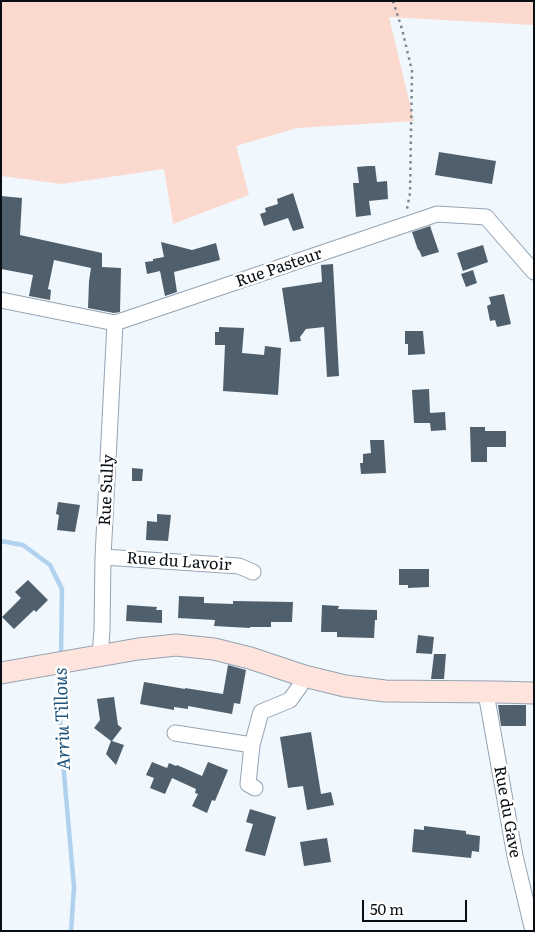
<!DOCTYPE html>
<html>
<head>
<meta charset="utf-8">
<style>
	body { margin:0 }
	#map { position:relative; width:535px; height:932px; overflow:hidden; background:#f0f7fd; font-family:Literata,serif }
	canvas { display:block }
	.frame { position:absolute; inset:0; border:2px solid #080e13; pointer-events:none }
	.scale { position:absolute; left:362px; top:900px; width:105px; height:22px; box-sizing:border-box; border:2px solid #080e13; border-top:0; padding-left:6px; font-size:15px; line-height:18px; white-space:nowrap; color:#080e13; -webkit-text-stroke:4px #fff; paint-order:stroke }
</style>
</head>
<body>
<div id="map">
<canvas width="535" height="932"></canvas>
<div class="frame"></div>
<div class="scale">50 m</div>
</div>
<script>
const ctx = document.querySelector('canvas').getContext('2d');
ctx.lineJoin = 'round';
function fill(path, color) { ctx.fillStyle = color; ctx.fill(path, 'evenodd'); }
const shape = rows => new Path2D(rows.map(r => 'M' + r).join(''));
function trace(path, color, width, dash) { ctx.strokeStyle = color; ctx.lineWidth = width; ctx.lineCap = dash ? 'butt' : 'round'; ctx.setLineDash(dash || []); ctx.stroke(path); }
function write(font, color, halo, rows, align = 'center') {
  ctx.font = font + ' Literata,serif'; ctx.lineWidth = 5; ctx.setLineDash([]); ctx.textBaseline = 'middle'; ctx.strokeStyle = halo; ctx.fillStyle = color; for (const [text, x, y, turn = 0] of rows) {
    ctx.save(); ctx.translate(x, y); ctx.rotate((+turn || 0) * Math.PI / 180); ctx.textAlign = isNaN(turn) ? turn : align; if (halo) ctx.strokeText(text, 0, 0); ctx.fillText(text, 0, 0); ctx.restore();
  }
}
fill(shape([
	[1,1,534,1,534,25,389,17,414,121,297,128,236,146,249,195,173,224,164,169,62,184,1,176]
]), '#fcd9cf');
trace(shape([
	[1,541,23,545,50,565,62,589,61,658],
	[61,668,60,728,74,887,71,931]
]), '#b0d2ef', 4.5);
fill(shape([
	[439,152,496,161,492,184,435,175],
	[368,166,375,166,377,182,387,181,388,199,369,201,371,215,356,217,353,183,359,183,357,167],
	[293,193,304,228,293,231,288,218,264,226,260,214,266,212,265,208,278,204,277,199],
	[1,196,22,198,20,235,102,253,102,267,121,268,120,312,114,313,88,308,89,281,91,268,54,260,48,289,51,290,50,300,29,296,33,275,1,269],
	[430,226,439,252,422,257,419,250,418,250,412,232],
	[161,242,192,250,216,243,220,260,174,272,177,292,165,296,160,271,147,274,145,262,153,261,153,259,164,257],
	[483,245,488,262,463,271,457,253],
	[333,264,339,376,327,377,324,327,306,329,300,337,301,341,290,342,282,288,322,282,321,265],
	[473,270,477,283,466,287,461,274],
	[504,294,511,324,497,327,495,320,490,321,487,306,491,304,489,297],
	[219,327,244,328,242,353,264,355,265,346,281,348,278,395,223,391,225,345,215,345,215,332,219,332],
	[405,331,423,331,425,354,408,355,408,344,405,344],
	[429,389,430,413,445,412,446,430,431,431,430,423,414,423,412,390],
	[470,427,485,427,485,431,506,431,506,447,487,447,487,462,471,462],
	[370,440,384,440,386,473,361,474,360,463,363,463,363,454,371,453],
	[132,468,143,469,142,481,132,481],
	[58,502,80,505,75,532,57,530,59,515,56,514],
	[157,514,171,515,168,541,146,540,147,521,157,522],
	[399,569,429,569,429,587,408,588,408,585,399,585],
	[28,580,48,600,36,612,34,610,14,629,2,617,21,598,15,592],
	[179,596,204,597,204,603,233,604,233,601,293,602,292,622,271,622,271,627,250,627,250,628,214,626,215,620,178,618],
	[127,605,157,607,156,610,162,610,162,623,126,621],
	[322,605,339,606,338,609,377,610,377,620,375,620,374,638,337,637,337,632,321,632],
	[418,635,434,637,432,654,416,653],
	[434,654,446,654,444,679,431,679],
	[228,665,246,670,240,704,234,703,232,714,188,706,188,709,174,707,174,710,140,704,144,682,185,689,185,688,223,694],
	[114,697,118,725,122,728,112,741,124,745,116,765,106,754,111,741,94,728,100,720,97,699],
	[498,705,526,705,526,726,501,726],
	[311,732,321,794,331,792,334,805,307,810,303,786,288,788,280,737],
	[152,762,167,768,169,763,176,766,177,765,202,776,208,762,228,770,215,801,212,800,207,813,192,806,198,794,195,793,196,789,172,778,165,794,150,788,154,778,146,775],
	[250,809,276,817,265,856,245,851,253,824,246,822],
	[424,826,466,831,466,834,480,836,479,852,472,851,471,858,412,852,414,829,424,830],
	[327,838,331,862,304,866,300,842]
]), '#505f6c');
const minor = shape([
	[1,300,115,323,437,214,486,217,534,272],
	[103,557,239,566,253,572],
	[100,656,102,630,103,557,115,323],
	[486,693,515,856,533,931],
	[175,733,252,745],
	[255,788,248,784,252,745,261,712,290,700,300,686,304,676]
]);
const secondary = shape([
	[1,673,138,649,176,645,214,649,250,658,304,676,345,686,385,691,497,692,534,693]
]);
trace(minor, '#94a4b3', 17);
trace(secondary, '#94a4b3', 23);
trace(shape([
	[393,1,402,29,412,71,410,193,407,209]
]), '#81888d', 2.5, [2.5, 4]);
trace(minor, '#fff', 15);
trace(secondary, '#fee4dd', 21);
write('16px', '#080e13', '#fff', [
	["Rue Pasteur",279,268,-19],
	["Rue Sully",107,490,-87],
	["Rue du Lavoir",179,562,4],
	["Rue du Gave",507,812,80]
]);
write('italic 18px', '#21557c', '#fff', [
	["Arriu Tillous",63,719,-92]
]);
</script>
</body>
</html>
